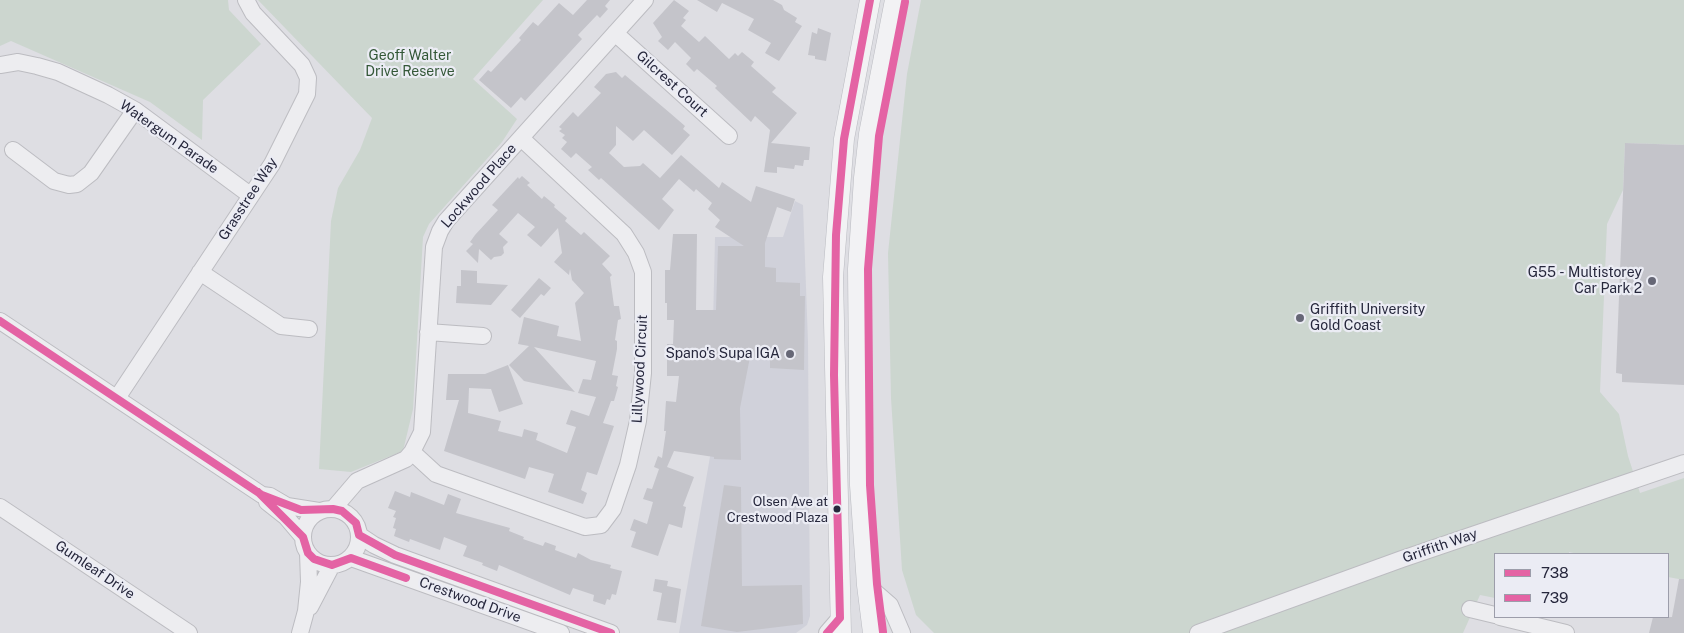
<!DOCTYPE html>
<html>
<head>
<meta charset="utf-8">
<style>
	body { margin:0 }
	#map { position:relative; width:1684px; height:633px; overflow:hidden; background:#dedee3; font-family:"Public Sans",sans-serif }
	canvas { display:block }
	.legend { position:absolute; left:1494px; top:553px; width:175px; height:65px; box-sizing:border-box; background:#ebecf4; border:1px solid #9c9daa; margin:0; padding:6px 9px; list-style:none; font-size:15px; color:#26273c }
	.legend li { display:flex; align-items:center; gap:10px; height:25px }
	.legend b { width:25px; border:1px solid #9c9daa }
</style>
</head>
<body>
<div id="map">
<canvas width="1684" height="633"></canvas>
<ul class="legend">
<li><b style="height:6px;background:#e463a4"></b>738</li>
<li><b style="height:6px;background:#e463a4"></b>739</li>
</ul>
</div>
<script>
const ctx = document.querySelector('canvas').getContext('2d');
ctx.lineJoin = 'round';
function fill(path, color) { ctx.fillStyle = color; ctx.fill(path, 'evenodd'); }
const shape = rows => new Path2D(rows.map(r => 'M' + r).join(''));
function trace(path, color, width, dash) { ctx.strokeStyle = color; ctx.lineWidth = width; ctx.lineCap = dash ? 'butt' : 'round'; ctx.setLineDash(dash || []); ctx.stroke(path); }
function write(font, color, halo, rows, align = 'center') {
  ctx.font = font + ' "Public Sans",sans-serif'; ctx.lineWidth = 4.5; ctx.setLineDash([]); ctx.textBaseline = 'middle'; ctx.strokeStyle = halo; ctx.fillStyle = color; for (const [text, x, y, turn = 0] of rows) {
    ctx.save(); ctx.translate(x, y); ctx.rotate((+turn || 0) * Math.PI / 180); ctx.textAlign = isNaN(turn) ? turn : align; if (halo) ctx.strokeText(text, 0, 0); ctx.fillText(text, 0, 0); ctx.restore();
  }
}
fill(shape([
	[795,201,803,205,808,342,810,616,807,625,796,633,679,633,710,457,715,237,783,237]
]), '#d0d1da');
fill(shape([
	[0,0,228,0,229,10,261,44,203,100,202,140,150,102,11,41,0,46],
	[258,0,543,0,473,79,517,119,502,142,429,224,423,237,413,409,403,451,351,472,319,469,331,221,338,188,360,150,372,118],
	[921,0,1684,0,1684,145,1625,143,1623,190,1607,224,1600,392,1619,414,1628,456,1640,493,1684,478,1684,580,1668,577,1668,554,1578,554,1569,552,1569,554,1495,554,1495,598,1480,595,1463,633,934,633,916,615,902,570,891,398,888,253,907,74]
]), '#ccd6cf');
fill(shape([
	[587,0,610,0,605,6,608,9,600,18,597,15,578,35,582,39,525,101,521,97,511,108,479,80,488,70,491,72,521,40,519,38,533,22,538,26,559,3,573,15],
	[674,0,689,11,683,18,686,20,681,26,699,42,705,36,729,59,735,53,738,56,742,52,754,62,751,66,776,88,772,92,797,113,771,143,810,147,809,160,804,160,803,166,795,165,794,169,777,167,777,173,764,172,770,130,755,116,751,122,715,88,717,86,697,69,694,72,686,64,691,58,675,42,668,50,658,41,662,37,653,23],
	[697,0,773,0,782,5,784,10,797,18,795,22,802,26,779,61,765,53,771,43,748,30,754,19,722,3,717,12],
	[818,28,831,33,826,61,815,59,815,56,808,55,812,32,817,34],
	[616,72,622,78,625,75,670,113,685,126,683,129,690,135,672,155,644,130,633,141,616,126,616,145,609,153,624,167,640,166,643,163,660,178,681,155,719,188,722,182,751,202,756,186,795,199,791,212,777,207,765,243,765,267,776,268,776,282,800,283,800,296,805,296,804,370,770,368,770,358,750,357,740,408,741,460,714,459,714,457,674,451,667,467,694,477,683,506,686,507,682,528,669,524,658,556,631,547,636,532,630,530,634,519,647,524,653,502,643,499,647,488,652,489,659,469,654,467,658,456,662,458,666,431,664,431,666,401,676,402,679,376,667,376,667,344,673,344,674,320,667,320,667,303,665,303,665,270,670,270,673,234,697,234,696,310,716,310,718,246,744,246,715,227,720,220,708,209,712,203,696,189,694,192,679,179,662,199,674,210,659,230,601,178,599,180,588,170,592,167,576,153,571,158,561,149,567,142,562,138,565,135,559,131,562,129,559,127,573,112,578,117,601,93,594,87,606,74],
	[1625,143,1684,145,1684,385,1622,382,1622,374,1616,373],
	[522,176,530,183,527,185,542,199,544,196,555,205,554,207,567,218,565,221,581,235,584,232,610,256,602,264,612,275,610,277,614,306,619,306,621,319,618,320,615,340,617,341,617,349,612,375,618,376,616,386,618,387,614,401,611,401,603,423,614,426,597,475,587,472,581,490,587,493,583,504,548,492,554,474,529,467,525,479,444,451,459,400,446,400,448,374,485,374,508,365,523,404,499,412,491,389,469,388,468,413,501,421,498,431,522,437,524,429,538,433,536,440,567,453,576,427,566,424,571,410,589,416,596,397,578,393,583,379,591,380,596,361,534,347,575,392,524,381,509,365,529,346,518,344,524,317,559,326,557,336,581,341,575,303,584,293,572,280,570,269,569,275,554,262,562,253,558,228,541,247,527,235,535,227,518,213,499,234,508,242,503,247,504,253,501,256,494,257,491,260,479,249,478,263,466,251,473,244,470,242,475,235,498,210,492,205,518,177,519,179],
	[461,270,477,271,477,283,508,285,491,305,456,303,457,286,461,286],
	[539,278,551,288,544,296,541,294,520,318,511,310],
	[724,485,741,487,742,586,802,585,803,624,737,632,701,626],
	[395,491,410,497,411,492,444,505,448,494,461,499,456,513,510,528,509,531,524,537,523,539,543,546,545,542,556,546,555,550,576,558,578,553,591,560,611,565,610,568,622,571,616,595,612,594,610,600,607,599,605,605,593,601,594,595,573,588,570,595,499,565,497,571,482,565,483,563,463,556,467,546,444,537,440,550,410,539,409,542,394,536,396,529,393,528,396,518,393,517,396,511,388,508],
	[655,579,668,581,667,586,681,589,676,623,657,620,662,593,653,591],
	[1679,579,1684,579,1684,633,1649,633,1653,617,1672,617]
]), '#c4c4ca');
const minor = shape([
	[615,33,729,136],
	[0,65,18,62,37,66,58,72,108,95,135,110,250,195],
	[13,150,54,181,69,185,77,184,91,173,135,110],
	[200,272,281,326,309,329],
	[0,321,262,495,270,496,287,506,319,511],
	[428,332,483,336],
	[117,398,272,164,307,94,308,78,302,65,253,13,246,0],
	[412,452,436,474,585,527,601,525,613,509,628,465,638,421,643,373,643,272,636,253,624,234,521,138],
	[267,502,286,517,303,537],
	[0,507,189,633],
	'303 537a28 28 0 1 1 56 0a28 28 0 1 1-56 0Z',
	[333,509,357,481,406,459,412,452,422,432,434,247,440,231,446,221,645,0],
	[359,535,374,545,395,555,611,633],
	[351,558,561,633],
	[867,585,890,605,902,633],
	[310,607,332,565],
	[1470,609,1495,615],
	[1500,617,1566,633],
	[300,633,306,611,309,582,308,553],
	[827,633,840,618],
	[1198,633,1402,559,1684,463]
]);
const major = shape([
	[841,633,833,277,844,139,870,0],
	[873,633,867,585,860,485,858,269,864,178,869,134,895,0]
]);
trace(minor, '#bcbcc1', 18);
trace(major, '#babbc1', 21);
trace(minor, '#ededf0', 16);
trace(major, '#f2f2f4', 20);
trace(shape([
	[0,321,262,495,301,510,333,509,342,511,356,523,359,535,395,555,611,633],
	[258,492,303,537,308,553,314,559,332,565,351,558,406,578],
	[827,633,840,618,834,375,836,235,844,139,870,0]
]), '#e463a4', 8);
trace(shape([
	[883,632,877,584,870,485,868,269,879,136,905,2]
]), '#e463a4', 8);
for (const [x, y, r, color] of [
	[1652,281,5,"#666776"],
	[1300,318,5,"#666776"],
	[790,354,5,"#666776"],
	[837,509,4.5,"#26273c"]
]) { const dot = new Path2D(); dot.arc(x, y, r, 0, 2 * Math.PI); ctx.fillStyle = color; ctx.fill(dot); trace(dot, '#ebecf4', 2); }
write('13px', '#26273c', '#ebecf4', [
	["Olsen Ave at",828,502],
	["Crestwood Plaza",828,518]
], 'right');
write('14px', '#335737', '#ebecf4', [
	["Geoff Walter",410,56],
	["Drive Reserve",410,72]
]);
write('14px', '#26273c', '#ebecf4', [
	["Gilcrest Court",672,84,42],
	["Watergum Parade",169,137,35],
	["Lockwood Place",479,186,-49],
	["Grasstree Way",248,199,-57],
	["Lillywood Circuit",640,369,-87],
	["Griffith Way",1440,546,-19],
	["Gumleaf Drive",95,570,34],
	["Crestwood Drive",470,600,20]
]);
write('14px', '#26273c', '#ebecf4', [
	["G55 - Multistorey",1642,273],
	["Car Park 2",1642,289],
	["Griffith University",1310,310,"left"],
	["Gold Coast",1310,326,"left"],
	["Spano's Supa IGA",780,354]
], 'right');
</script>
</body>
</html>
